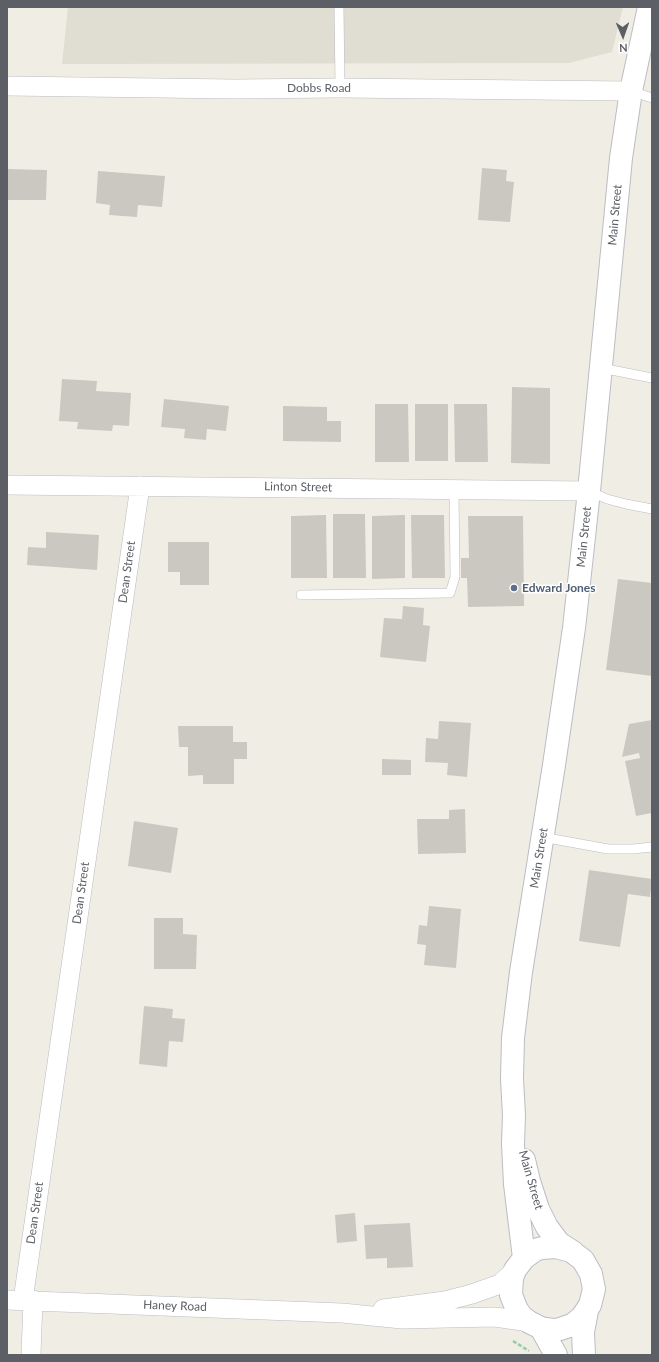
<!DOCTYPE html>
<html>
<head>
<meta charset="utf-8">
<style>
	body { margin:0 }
	#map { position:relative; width:659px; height:1362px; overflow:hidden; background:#f0eee4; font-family:Lato,sans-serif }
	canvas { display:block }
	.frame { position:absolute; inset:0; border:8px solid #5c6066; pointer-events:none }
	.north { position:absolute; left:603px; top:16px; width:40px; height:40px; -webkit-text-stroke:3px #fff; paint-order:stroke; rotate:178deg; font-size:11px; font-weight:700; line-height:16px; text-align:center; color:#5c6066 }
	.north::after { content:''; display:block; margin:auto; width:14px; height:18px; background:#5c6066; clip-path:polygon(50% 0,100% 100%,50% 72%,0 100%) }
</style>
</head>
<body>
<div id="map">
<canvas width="659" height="1362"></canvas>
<div class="frame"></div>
<div class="north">N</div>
</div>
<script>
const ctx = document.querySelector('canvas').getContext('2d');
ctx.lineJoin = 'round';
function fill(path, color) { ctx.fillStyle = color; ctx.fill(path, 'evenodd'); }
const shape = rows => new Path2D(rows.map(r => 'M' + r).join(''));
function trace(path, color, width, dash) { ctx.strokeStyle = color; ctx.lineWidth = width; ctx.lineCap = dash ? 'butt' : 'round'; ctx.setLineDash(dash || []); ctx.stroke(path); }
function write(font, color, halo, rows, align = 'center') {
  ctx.font = font + ' Lato,sans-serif'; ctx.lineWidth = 3; ctx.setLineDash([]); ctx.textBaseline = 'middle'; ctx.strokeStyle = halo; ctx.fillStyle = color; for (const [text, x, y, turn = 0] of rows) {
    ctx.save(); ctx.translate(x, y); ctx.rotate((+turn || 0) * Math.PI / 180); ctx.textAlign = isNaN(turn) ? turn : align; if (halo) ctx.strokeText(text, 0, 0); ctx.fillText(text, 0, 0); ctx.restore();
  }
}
fill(shape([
	[68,7,623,7,612,52,569,63,62,64]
]), '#e0ddd3');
fill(shape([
	[482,168,507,170,506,181,514,182,510,222,478,220],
	[7,169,47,170,46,200,7,200],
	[98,171,165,176,162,207,138,205,137,217,109,215,110,205,96,203],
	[62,379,97,381,96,391,131,393,129,426,113,425,112,431,77,429,78,422,59,421],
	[512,387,550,388,550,464,511,463],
	[164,399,229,406,226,431,207,429,206,440,184,438,185,429,161,427],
	[375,404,408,404,409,462,375,462],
	[415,404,448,404,448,461,415,461],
	[454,404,487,404,488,462,455,462],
	[283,406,327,407,327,421,341,421,341,442,283,441],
	[333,514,365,514,366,578,333,578],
	[326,515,327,578,291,578,291,516],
	[405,515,405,578,372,579,372,516],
	[411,515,444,515,445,578,412,578],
	[468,516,523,516,524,606,468,607,467,578,461,578,461,558,469,558],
	[46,532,99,535,97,570,27,565,28,547,46,548],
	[168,542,209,542,209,585,180,585,180,572,168,572],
	[618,579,652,583,652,676,606,670],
	[403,606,424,608,423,625,430,626,426,662,380,657,384,618,402,619],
	[652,720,652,813,636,816,625,761,640,758,639,753,622,757,629,724],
	[439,721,471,723,467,777,447,775,448,763,425,762,426,738,438,739],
	[178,726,233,726,233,742,247,742,247,759,234,759,234,784,203,784,203,775,188,776,188,747,179,747],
	[382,759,411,760,411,775,382,775],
	[465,809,466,853,418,854,417,819,449,819,449,810],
	[134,821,178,828,171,873,128,866],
	[589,870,652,879,650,897,628,894,620,947,579,941],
	[429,906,461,909,456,968,424,965,426,945,417,944,419,925,427,926],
	[154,918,183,918,183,934,197,935,196,969,154,969],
	[144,1006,173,1009,172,1018,185,1019,183,1042,169,1041,167,1067,139,1064],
	[355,1213,357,1241,337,1243,335,1215],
	[410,1223,413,1267,387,1268,387,1258,366,1259,364,1225]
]), '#cbc8c1');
const lane = shape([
	[339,7,340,88],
	[631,91,652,98],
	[601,368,652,378],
	[589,491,607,499,626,504,652,509],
	[301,595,450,593,455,577,454,489],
	[542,837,608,849,633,849,652,847]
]);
const street = shape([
	[7,86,234,89,340,88,631,91],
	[7,485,589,491],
	[7,1300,342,1313,402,1319,495,1317,529,1322],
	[23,1300,140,486],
	[383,1309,445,1301,472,1294,500,1284,515,1270],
	[31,1355,33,1300]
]);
const secondary = shape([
	[524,1160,529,1181,538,1209,547,1227,559,1243,573,1252],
	[524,1258,535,1250,542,1248,556,1247,571,1251,583,1260,591,1274,594,1289,590,1305,582,1317,572,1325,560,1329,554,1330,541,1328,529,1322,522,1317,517,1310,511,1295,512,1278,515,1270,524,1258,515,1184,513,1144,514,1115,512,1079,513,1038,521,972,554,765,574,628,589,491,621,158,631,91,649,7],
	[541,1328,556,1355],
	[584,1355,583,1332,587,1311]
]);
trace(lane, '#b9bcc2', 10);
trace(street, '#b9bcc2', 20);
trace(secondary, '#babdc4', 24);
trace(shape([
	[513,1341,529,1351]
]), '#96cca9', 2.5, [4, 2]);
trace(lane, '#fff', 9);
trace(street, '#fff', 19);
trace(secondary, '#fff', 22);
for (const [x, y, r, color] of [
	[514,588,4,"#5c6f8a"]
]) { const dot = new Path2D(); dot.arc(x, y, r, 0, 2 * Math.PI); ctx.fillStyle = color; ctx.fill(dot); trace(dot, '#fff', 1.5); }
write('12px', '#5c6066', '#fff', [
	["Dobbs Road",319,88],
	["Main Street",615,215,-85],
	["Linton Street",298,487,1],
	["Main Street",584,537,-84],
	["Dean Street",127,572,-82],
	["Main Street",539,858,-81],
	["Dean Street",81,893,-82],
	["Main Street",531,1180,74],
	["Dean Street",35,1213,-82],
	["Haney Road",175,1306,2]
]);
write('bold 12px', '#4e5e75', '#fff', [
	["Edward Jones",522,588]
], 'left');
</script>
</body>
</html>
